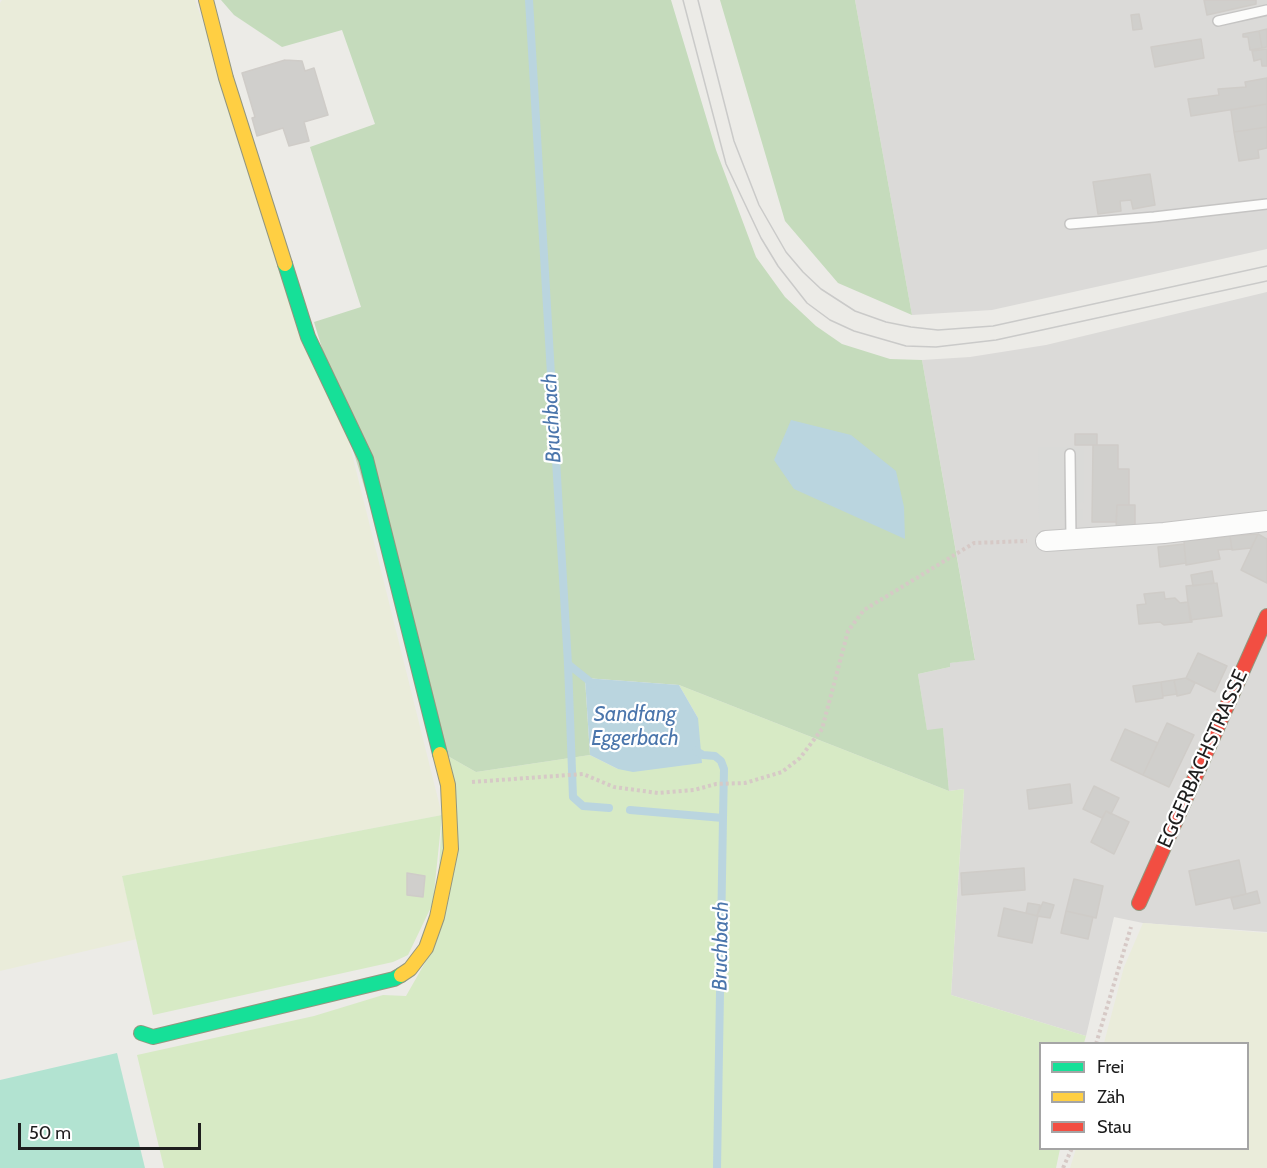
<!DOCTYPE html>
<html>
<head>
<meta charset="utf-8">
<style>
	body { margin:0 }
	#map { position:relative; width:1267px; height:1168px; overflow:hidden; background:#ecebe7; font-family:Cabin,sans-serif }
	canvas { display:block }
	.legend { position:absolute; left:1039px; top:1042px; width:210px; height:108px; box-sizing:border-box; background:#fff; border:2px solid #a5a5a5; margin:0; padding:8px 10px; list-style:none; font-size:18px; color:#1e1e1e }
	.legend li { display:flex; align-items:center; gap:12px; height:30px }
	.legend b { width:30px; border:2px solid #a5a5a5 }
	.scale { position:absolute; left:18px; top:1123px; width:183px; height:27px; box-sizing:border-box; border:3px solid #1e1e1e; border-top:0; padding-left:8px; font-size:18px; line-height:21px; white-space:nowrap; color:#1e1e1e; -webkit-text-stroke:4px #fff; paint-order:stroke }
</style>
</head>
<body>
<div id="map">
<canvas width="1267" height="1168"></canvas>
<ul class="legend">
<li><b style="height:8px;background:#16e098"></b>Frei</li>
<li><b style="height:8px;background:#ffcf43"></b>Zäh</li>
<li><b style="height:8px;background:#f24e42"></b>Stau</li>
</ul>
<div class="scale">50 m</div>
</div>
<script>
const ctx = document.querySelector('canvas').getContext('2d');
ctx.lineJoin = 'round';
function fill(path, color) { ctx.fillStyle = color; ctx.fill(path, 'evenodd'); }
const shape = rows => new Path2D(rows.map(r => 'M' + r).join(''));
function trace(path, color, width, dash) { ctx.strokeStyle = color; ctx.lineWidth = width; ctx.lineCap = dash ? 'butt' : 'round'; ctx.setLineDash(dash || []); ctx.stroke(path); }
function write(font, color, halo, rows, align = 'center') {
  ctx.font = font + ' Cabin,sans-serif'; ctx.lineWidth = 4.5; ctx.setLineDash([]); ctx.textBaseline = 'middle'; ctx.strokeStyle = halo; ctx.fillStyle = color; for (const [text, x, y, turn = 0] of rows) {
    ctx.save(); ctx.translate(x, y); ctx.rotate((+turn || 0) * Math.PI / 180); ctx.textAlign = isNaN(turn) ? turn : align; if (halo) ctx.strokeText(text, 0, 0); ctx.fillText(text, 0, 0); ctx.restore();
  }
}
fill(shape([
	[855,0,1267,0,1267,249,992,310,912,315],
	[1267,292,1267,932,1143,923,1114,917,1086,1036,951,995,964,789,949,791,943,729,927,731,918,674,950,667,950,663,975,659,922,360,970,357,1046,345]
]), '#dbdad8');
fill(shape([
	[1038,447,1084,447,1084,502,1078,503,1078,510,1083,509,1083,520,1039,520]
]), '#dadad8');
fill(shape([
	[2,0,195,0,344,422,442,815,122,876,137,939,0,971,0,3],
	[1143,923,1267,933,1267,1168,1070,1168,1076,1149,1248,1148,1248,1044,1104,1043,1124,967]
]), '#eaecda');
fill(shape([
	[679,685,949,791,964,789,951,995,1086,1036,1084,1043,1040,1044,1040,1148,1060,1149,1056,1168,164,1168,137,1055,314,1016,383,995,406,996,434,947,446,755,476,772,590,755,618,769,686,765,698,718],
	[442,815,433,903,408,955,393,962,153,1015,122,876]
]), '#d7eac5');
fill(shape([
	[221,0,671,0,716,150,756,257,785,297,816,326,842,344,890,359,922,360,975,660,950,663,950,667,918,674,927,730,943,728,949,791,679,685,585,678,590,755,476,772,446,755,314,322,361,307,310,147,375,124,342,30,282,47,234,15],
	[720,0,855,0,912,315,838,283,785,221]
]), '#c5dbbc');
fill(shape([
	[117,1053,145,1168,0,1168,0,1080]
]), '#b2e3d1');
fill(shape([
	[791,420,851,435,896,471,904,507,905,539,794,489,774,460],
	[585,678,679,685,698,718,702,763,633,772,618,769,590,755]
]), '#bad5df');
trace(shape([
	[529,0,568,664,573,797,583,806,609,808],
	[568,664,593,684],
	[696,751,703,755,715,756,721,761,724,769,723,818],
	[630,810,723,818,717,1168]
]), '#bad5df', 8);
const building = shape([
	[1204,0,1256,0,1256,4,1207,15,1204,0],
	[1139,14,1142,29,1133,30,1131,15,1139,14],
	[1267,29,1267,47,1262,48,1259,31,1267,29],
	[1259,31,1262,48,1250,50,1248,37,1243,37,1243,34,1259,31],
	[1201,39,1204,58,1155,67,1151,47,1201,39],
	[1267,49,1267,66,1262,66,1261,59,1254,61,1252,51,1267,49],
	[285,60,302,61,305,71,314,68,328,115,304,122,309,141,289,146,283,128,257,136,252,118,255,117,242,73,285,60],
	[1267,78,1267,104,1191,116,1188,99,1219,95,1218,89,1246,87,1245,82,1267,78],
	[1267,104,1267,127,1234,132,1231,110,1267,104],
	[1267,127,1267,148,1258,150,1259,158,1239,161,1234,132,1267,127],
	[1150,174,1155,205,1133,209,1131,200,1120,201,1121,211,1098,214,1093,182,1150,174],
	[1075,434,1097,434,1097,445,1075,445,1075,434],
	[1093,445,1118,445,1118,469,1129,469,1129,505,1117,505,1116,522,1092,522,1093,445],
	[1117,505,1135,505,1135,530,1116,530,1117,505],
	[1258,534,1267,539,1267,583,1241,570,1258,534],
	[1258,534,1251,548,1232,550,1230,536,1258,534],
	[1230,536,1232,549,1218,550,1220,559,1186,565,1184,541,1230,536],
	[1184,544,1186,563,1160,567,1158,547,1184,544],
	[1212,571,1214,583,1193,586,1191,575,1212,571],
	[1217,583,1222,616,1190,620,1186,586,1217,583],
	[1164,592,1165,599,1175,598,1180,603,1188,602,1192,622,1164,625,1160,622,1139,624,1137,605,1146,604,1144,594,1164,592],
	[1198,653,1227,666,1215,692,1186,678,1198,653],
	[1186,678,1195,683,1190,693,1177,696,1174,680,1186,678],
	[1174,680,1177,694,1163,696,1161,682,1174,680],
	[1161,682,1163,698,1136,702,1133,686,1161,682],
	[1167,723,1194,735,1169,787,1143,775,1167,723],
	[1125,729,1158,743,1143,775,1111,760,1125,729],
	[1070,784,1072,803,1029,809,1027,790,1070,784],
	[1094,786,1119,798,1111,814,1106,811,1102,818,1083,809,1094,786],
	[1106,811,1129,822,1114,854,1091,842,1106,811],
	[1239,860,1246,894,1196,905,1189,871,1239,860],
	[1024,868,1025,890,962,895,961,873,1024,868],
	[407,873,425,876,423,897,407,895,407,873],
	[1074,879,1103,886,1096,918,1066,911,1074,879],
	[1257,891,1260,903,1234,909,1231,898,1257,891],
	[1043,902,1054,905,1050,918,1037,916,1043,902],
	[1028,903,1040,905,1037,916,1026,913,1028,903],
	[1004,908,1038,916,1032,943,998,936,1004,908],
	[1066,911,1093,917,1088,939,1061,933,1066,911]
]);
fill(building, '#d0cfcc');
trace(building, '#cfccc8', 1.5);
const lane = shape([
	[1218,21,1267,10],
	[1070,224,1154,217,1267,204],
	[1070,454,1071,539]
]);
const street = shape([
	[1046,541,1164,533,1267,521]
]);
const fast = shape([
	[285,264,308,337,366,459,440,754],
	[141,1033,153,1037,394,979,401,975]
]);
const slow = shape([
	[206,0,226,78,285,264],
	[401,975,410,969,426,948,437,917,451,849,448,785,440,754]
]);
const jam = shape([
	[1139,903,1267,616]
]);
trace(lane, '#c5c4c3', 12);
trace(street, '#c5c4c3', 22);
trace(fast, '#93967e', 16);
trace(slow, '#93967e', 16);
trace(jam, '#93967e', 16);
trace(shape([
	[472,782,583,774,614,787,658,793,694,790,716,784,745,783,782,772,800,758,822,729,848,631,864,610,974,543,1027,541],
	[1096,1044,1131,927],
	[1063,1168,1072,1148]
]), '#d6c9c6', 4, [3, 3]);
trace(lane, '#fcfcfb', 9);
trace(street, '#fcfcfb', 20);
trace(fast, '#16e098', 14);
trace(slow, '#ffcf43', 14);
trace(jam, '#f24e42', 14);
trace(shape([
	[683,0,726,164,761,238,778,266,807,303,830,320,854,331,906,346,936,347,996,340,1267,281],
	[698,0,734,141,759,205,786,252,803,272,821,289,855,311,886,322,911,327,938,330,993,326,1267,266]
]), '#cacac9', 1.5);
write('20px', '#1e1e1e', '#fff', [
	["EGGERBACHSTRASSE",1203,759,-66]
]);
write('italic 21px', '#4b76ac', '#fff', [
	["Bruchbach",552,418,-93],
	["Sandfang",635,715],
	["Eggerbach",635,739],
	["Bruchbach",721,946,-89]
]);
</script>
</body>
</html>
